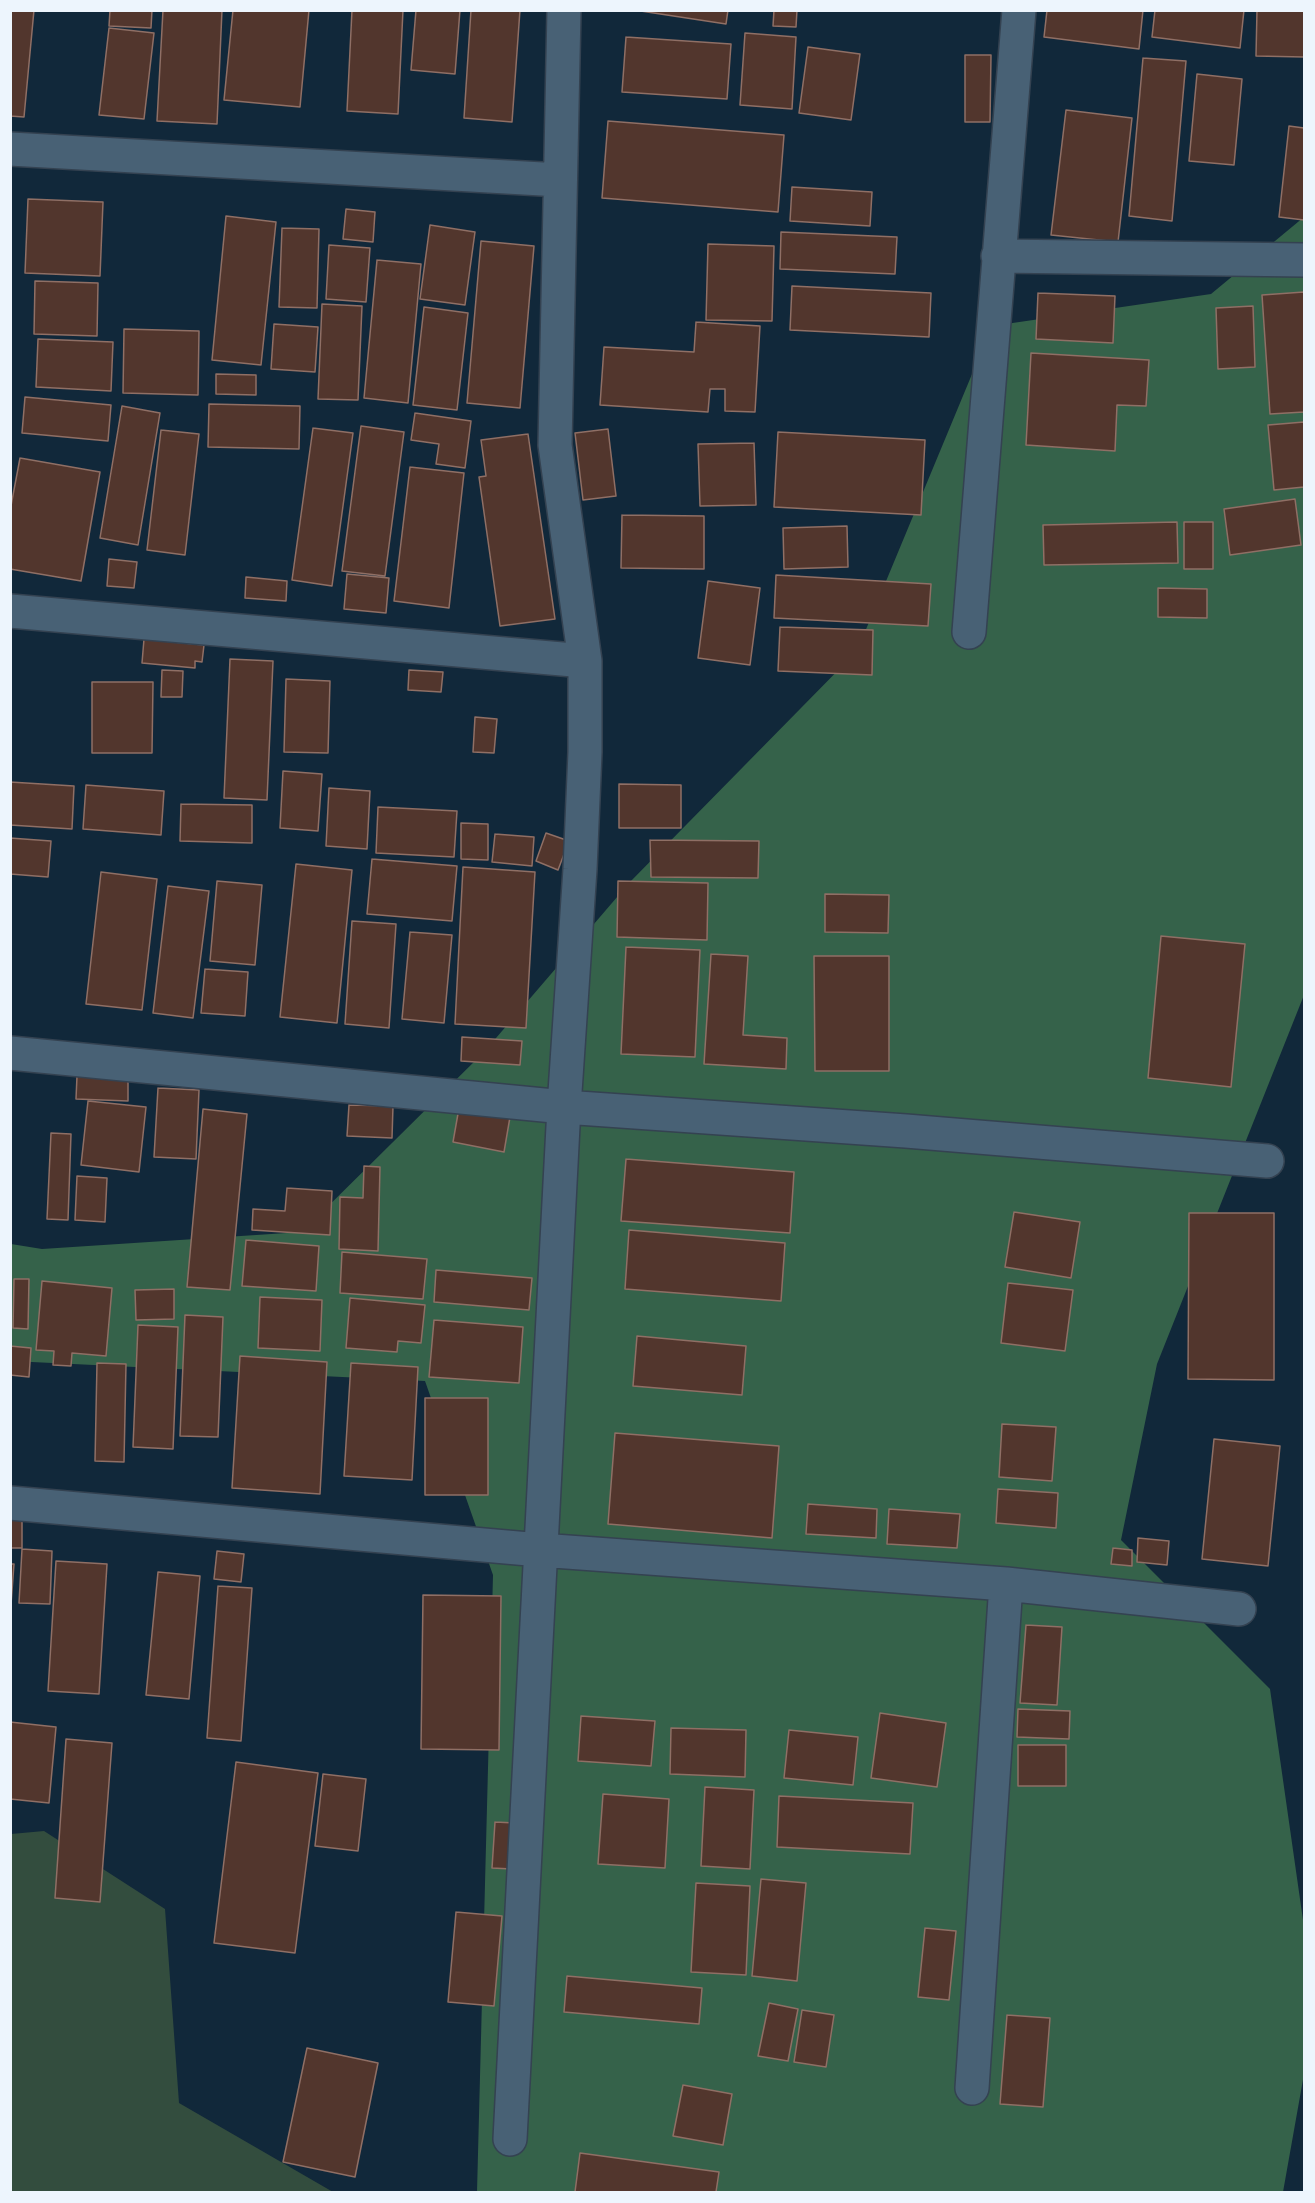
<!DOCTYPE html>
<html>
<head>
<meta charset="utf-8">
<style>
	body { margin:0 }
	#map { position:relative; width:1315px; height:2203px; overflow:hidden; background:#11283a; font-family:"Work Sans",sans-serif }
	canvas { display:block }
	.frame { position:absolute; inset:0; border:12px solid #edf5fd; pointer-events:none }
</style>
</head>
<body>
<div id="map">
<canvas width="1315" height="2203"></canvas>
<div class="frame"></div>
</div>
<script>
const ctx = document.querySelector('canvas').getContext('2d');
ctx.lineJoin = 'round';
function fill(path, color) { ctx.fillStyle = color; ctx.fill(path, 'evenodd'); }
const shape = rows => new Path2D(rows.map(r => 'M' + r).join(''));
function trace(path, color, width, dash) { ctx.strokeStyle = color; ctx.lineWidth = width; ctx.lineCap = dash ? 'butt' : 'round'; ctx.setLineDash(dash || []); ctx.stroke(path); }
fill(shape([
	[44,1831,165,1909,179,2103,333,2192,11,2192,11,1834]
]), '#334d3e');
fill(shape([
	[1304,217,1304,995,1157,1364,1121,1540,1270,1689,1304,1927,1304,2074,1283,2192,477,2192,493,1575,425,1381,11,1361,11,1244,42,1249,302,1232,484,1052,630,882,857,651,992,326,1211,294]
]), '#35624a');
const building = shape([
	[10,10,34,10,24,117,10,116,10,10],
	[110,10,152,10,151,28,109,26,110,10],
	[163,10,222,10,217,124,157,121,163,10],
	[233,10,309,10,300,107,224,100,233,10],
	[352,10,403,10,398,114,347,111,352,10],
	[416,10,460,10,455,74,411,70,416,10],
	[471,10,520,10,512,122,464,118,471,10],
	[634,10,728,10,726,24,634,10],
	[774,10,797,10,796,27,773,26,774,10],
	[1047,10,1143,10,1139,49,1044,37,1047,10],
	[1155,10,1244,10,1240,48,1152,37,1155,10],
	[1257,10,1304,10,1304,57,1256,56,1257,10],
	[109,28,154,33,144,119,99,115,109,28],
	[745,33,796,37,792,109,740,105,745,33],
	[626,37,731,44,727,99,622,92,626,37],
	[808,47,860,54,851,120,799,113,808,47],
	[965,55,991,55,990,122,965,122,965,55],
	[1143,58,1186,61,1172,221,1129,216,1143,58],
	[1197,74,1242,79,1234,165,1189,161,1197,74],
	[1066,110,1132,118,1118,242,1051,235,1066,110],
	[608,121,784,135,778,212,602,198,608,121],
	[1289,126,1304,128,1304,220,1279,217,1289,126],
	[792,187,872,192,870,226,790,221,792,187],
	[28,199,103,202,100,276,25,273,28,199],
	[346,209,375,212,373,242,343,239,346,209],
	[226,216,276,222,261,365,212,360,226,216],
	[430,225,475,232,465,305,420,299,430,225],
	[282,228,319,229,317,308,279,307,282,228],
	[781,232,897,237,895,274,780,269,781,232],
	[481,241,534,246,520,408,467,403,481,241],
	[708,244,774,246,772,321,706,320,708,244],
	[329,245,370,248,366,302,326,299,329,245],
	[377,260,421,264,408,403,364,398,377,260],
	[35,281,98,283,97,336,34,334,35,281],
	[792,286,931,293,929,337,790,330,792,286],
	[1304,292,1304,412,1270,414,1262,295,1304,292],
	[1038,293,1115,296,1113,343,1036,339,1038,293],
	[322,304,362,306,358,400,318,399,322,304],
	[1253,306,1255,367,1218,369,1216,308,1253,306],
	[424,307,468,313,457,410,413,405,424,307],
	[696,322,760,326,755,412,725,411,725,389,710,389,708,412,600,405,604,347,694,352,696,322],
	[274,324,318,327,315,372,271,369,274,324],
	[124,329,199,331,198,395,123,393,124,329],
	[38,339,113,342,111,391,36,387,38,339],
	[1031,353,1149,360,1146,406,1117,405,1115,451,1026,445,1031,353],
	[216,374,256,375,256,395,216,394,216,374],
	[25,397,111,405,108,441,22,433,25,397],
	[209,404,300,406,299,449,208,447,209,404],
	[122,406,160,413,138,545,100,538,122,406],
	[415,413,471,421,465,468,436,464,439,444,411,440,415,413],
	[1304,422,1304,487,1274,490,1268,425,1304,422],
	[361,426,404,432,385,576,342,571,361,426],
	[313,428,353,433,332,586,292,580,313,428],
	[608,429,616,496,583,500,575,433,608,429],
	[161,430,199,434,185,555,147,550,161,430],
	[778,432,925,440,921,515,774,507,778,432],
	[528,434,555,619,500,626,479,477,486,476,481,440,528,434],
	[754,443,756,505,700,506,698,444,754,443],
	[20,458,100,472,81,581,10,569,10,511,20,458],
	[410,467,464,473,449,608,394,601,410,467],
	[1295,499,1301,545,1230,555,1224,509,1295,499],
	[622,515,704,516,704,569,621,568,622,515],
	[1177,522,1178,563,1044,565,1043,525,1177,522],
	[1184,522,1213,522,1213,569,1184,569,1184,522],
	[847,526,848,567,784,569,783,528,847,526],
	[109,559,137,562,134,588,107,586,109,559],
	[347,574,389,578,386,613,344,609,347,574],
	[776,575,931,584,928,626,774,618,776,575],
	[246,577,287,581,286,601,245,598,246,577],
	[708,581,760,588,750,665,698,658,708,581],
	[1158,588,1207,589,1207,618,1158,617,1158,588],
	[780,627,873,630,872,675,778,671,780,627],
	[144,639,204,645,202,662,195,661,195,668,142,663,144,639],
	[230,659,273,661,267,800,224,798,230,659],
	[162,670,183,671,182,697,161,697,162,670],
	[409,670,443,672,441,692,408,690,409,670],
	[286,679,330,681,328,753,284,752,286,679],
	[92,682,153,682,152,753,92,753,92,682],
	[475,717,497,719,494,753,473,752,475,717],
	[283,771,322,774,318,831,280,828,283,771],
	[10,782,74,786,72,829,10,825,10,782],
	[619,784,681,785,681,828,619,828,619,784],
	[86,785,164,791,161,835,83,829,86,785],
	[329,788,370,791,367,849,326,846,329,788],
	[181,804,252,805,252,843,180,841,181,804],
	[378,807,457,811,454,857,376,853,378,807],
	[461,823,488,824,488,860,461,859,461,823],
	[546,833,569,841,558,870,536,861,546,833],
	[495,834,534,837,532,866,492,862,495,834],
	[10,838,51,841,48,877,10,874,10,838],
	[650,840,759,841,758,878,651,877,650,840],
	[372,859,457,866,452,921,367,914,372,859],
	[296,864,352,870,337,1023,280,1017,296,864],
	[463,867,535,872,526,1028,455,1024,463,867],
	[101,872,157,879,142,1010,86,1004,101,872],
	[217,881,262,885,255,965,210,961,217,881],
	[618,881,708,883,707,940,617,937,618,881],
	[168,886,209,891,193,1018,153,1013,168,886],
	[825,894,889,895,888,933,825,932,825,894],
	[352,921,396,924,389,1028,345,1024,352,921],
	[410,932,452,935,444,1023,402,1019,410,932],
	[1161,936,1245,944,1231,1087,1148,1078,1161,936],
	[626,947,700,950,695,1057,621,1054,626,947],
	[711,954,748,956,743,1035,787,1038,786,1069,704,1064,711,954],
	[814,956,889,956,889,1071,815,1071,814,956],
	[205,969,248,972,245,1016,201,1013,205,969],
	[462,1037,522,1041,520,1065,461,1061,462,1037],
	[77,1076,128,1078,128,1101,76,1099,77,1076],
	[158,1088,199,1090,196,1159,154,1157,158,1088],
	[88,1101,146,1107,139,1172,81,1165,88,1101],
	[349,1105,393,1106,392,1138,347,1136,349,1105],
	[459,1108,510,1117,504,1152,453,1142,459,1108],
	[203,1109,247,1114,230,1290,187,1287,203,1109],
	[51,1133,71,1134,68,1220,47,1219,51,1133],
	[626,1159,794,1172,790,1233,621,1221,626,1159],
	[364,1166,380,1167,378,1251,339,1249,340,1197,363,1198,364,1166],
	[77,1176,107,1178,105,1222,75,1220,77,1176],
	[287,1188,332,1191,330,1235,252,1230,253,1209,285,1211,287,1188],
	[1014,1212,1080,1222,1071,1278,1005,1267,1014,1212],
	[1189,1213,1274,1213,1274,1380,1188,1379,1189,1213],
	[629,1230,785,1243,781,1301,625,1289,629,1230],
	[246,1240,319,1246,316,1291,242,1286,246,1240],
	[342,1252,427,1259,423,1299,340,1293,342,1252],
	[436,1270,532,1278,529,1310,434,1302,436,1270],
	[14,1279,29,1279,28,1329,13,1328,14,1279],
	[42,1281,112,1288,106,1356,72,1353,71,1366,53,1365,54,1351,36,1350,42,1281],
	[1008,1283,1073,1290,1065,1351,1001,1343,1008,1283],
	[174,1289,174,1319,136,1320,135,1290,174,1289],
	[260,1297,322,1300,320,1351,258,1348,260,1297],
	[350,1298,425,1305,421,1343,398,1341,397,1352,346,1348,350,1298],
	[185,1315,223,1317,218,1437,180,1436,185,1315],
	[434,1320,523,1327,519,1383,429,1377,434,1320],
	[138,1325,178,1327,173,1449,133,1447,138,1325],
	[637,1336,746,1346,742,1395,633,1386,637,1336],
	[10,1346,31,1348,29,1377,10,1375,10,1346],
	[240,1356,327,1362,320,1494,232,1488,240,1356],
	[97,1363,126,1364,124,1462,95,1461,97,1363],
	[351,1363,418,1367,412,1480,344,1476,351,1363],
	[425,1398,488,1398,488,1495,425,1495,425,1398],
	[1002,1424,1056,1427,1052,1481,999,1477,1002,1424],
	[615,1433,779,1446,772,1538,608,1524,615,1433],
	[1214,1439,1280,1446,1268,1566,1202,1559,1214,1439],
	[998,1489,1058,1493,1056,1528,996,1523,998,1489],
	[808,1504,877,1509,876,1538,806,1534,808,1504],
	[889,1509,960,1514,957,1548,887,1544,889,1509],
	[10,1519,22,1519,22,1548,10,1548,10,1519],
	[1138,1538,1169,1541,1167,1565,1137,1562,1138,1538],
	[1113,1548,1132,1550,1132,1566,1111,1564,1113,1548],
	[22,1549,52,1551,50,1604,19,1603,22,1549],
	[217,1551,244,1554,241,1582,214,1579,217,1551],
	[56,1561,107,1564,99,1694,48,1691,56,1561],
	[10,1564,14,1564,10,1618,10,1564],
	[158,1572,200,1576,189,1699,146,1695,158,1572],
	[218,1586,252,1588,241,1741,207,1738,218,1586],
	[423,1595,501,1596,499,1750,421,1749,423,1595],
	[1026,1625,1062,1627,1057,1705,1020,1703,1026,1625],
	[1018,1709,1070,1711,1069,1739,1017,1737,1018,1709],
	[880,1713,946,1723,937,1787,871,1778,880,1713],
	[581,1716,655,1721,651,1766,578,1761,581,1716],
	[10,1722,56,1727,49,1803,10,1799,10,1722],
	[671,1728,746,1730,745,1777,670,1774,671,1728],
	[789,1730,858,1737,853,1785,784,1778,789,1730],
	[66,1739,112,1743,100,1902,55,1898,66,1739],
	[1018,1745,1066,1745,1066,1786,1018,1786,1018,1745],
	[236,1762,318,1773,295,1953,214,1943,236,1762],
	[323,1774,366,1779,358,1851,315,1846,323,1774],
	[705,1787,754,1790,750,1869,701,1866,705,1787],
	[603,1794,669,1799,665,1868,598,1864,603,1794],
	[779,1796,913,1803,910,1854,777,1847,779,1796],
	[495,1822,515,1823,512,1869,492,1868,495,1822],
	[761,1879,806,1883,797,1981,752,1976,761,1879],
	[696,1883,750,1886,746,1975,691,1972,696,1883],
	[456,1912,502,1916,494,2006,448,2002,456,1912],
	[925,1928,956,1931,949,2000,918,1997,925,1928],
	[567,1976,702,1988,699,2024,564,2012,567,1976],
	[769,2003,798,2009,788,2061,758,2056,769,2003],
	[802,2010,834,2015,826,2067,794,2062,802,2010],
	[1007,2015,1050,2018,1043,2107,1000,2104,1007,2015],
	[307,2048,378,2063,355,2177,283,2162,307,2048],
	[683,2085,732,2094,723,2145,673,2136,683,2085],
	[580,2153,719,2172,716,2192,575,2192,580,2153]
]);
fill(building, '#52362d');
trace(building, '#8f6f65', 1.5);
const street = shape([
	[10,149,560,180],
	[998,256,1304,260],
	[10,611,585,661],
	[969,632,1019,10],
	[10,1053,564,1107,906,1131,1267,1161],
	[10,1503,540,1550,1006,1584,1239,1609],
	[972,2088,1006,1584],
	[510,2139,564,1107,580,869,585,752,585,661,555,445,564,10]
]);
trace(street, '#344251', 36);
trace(street, '#486175', 33);
</script>
</body>
</html>
